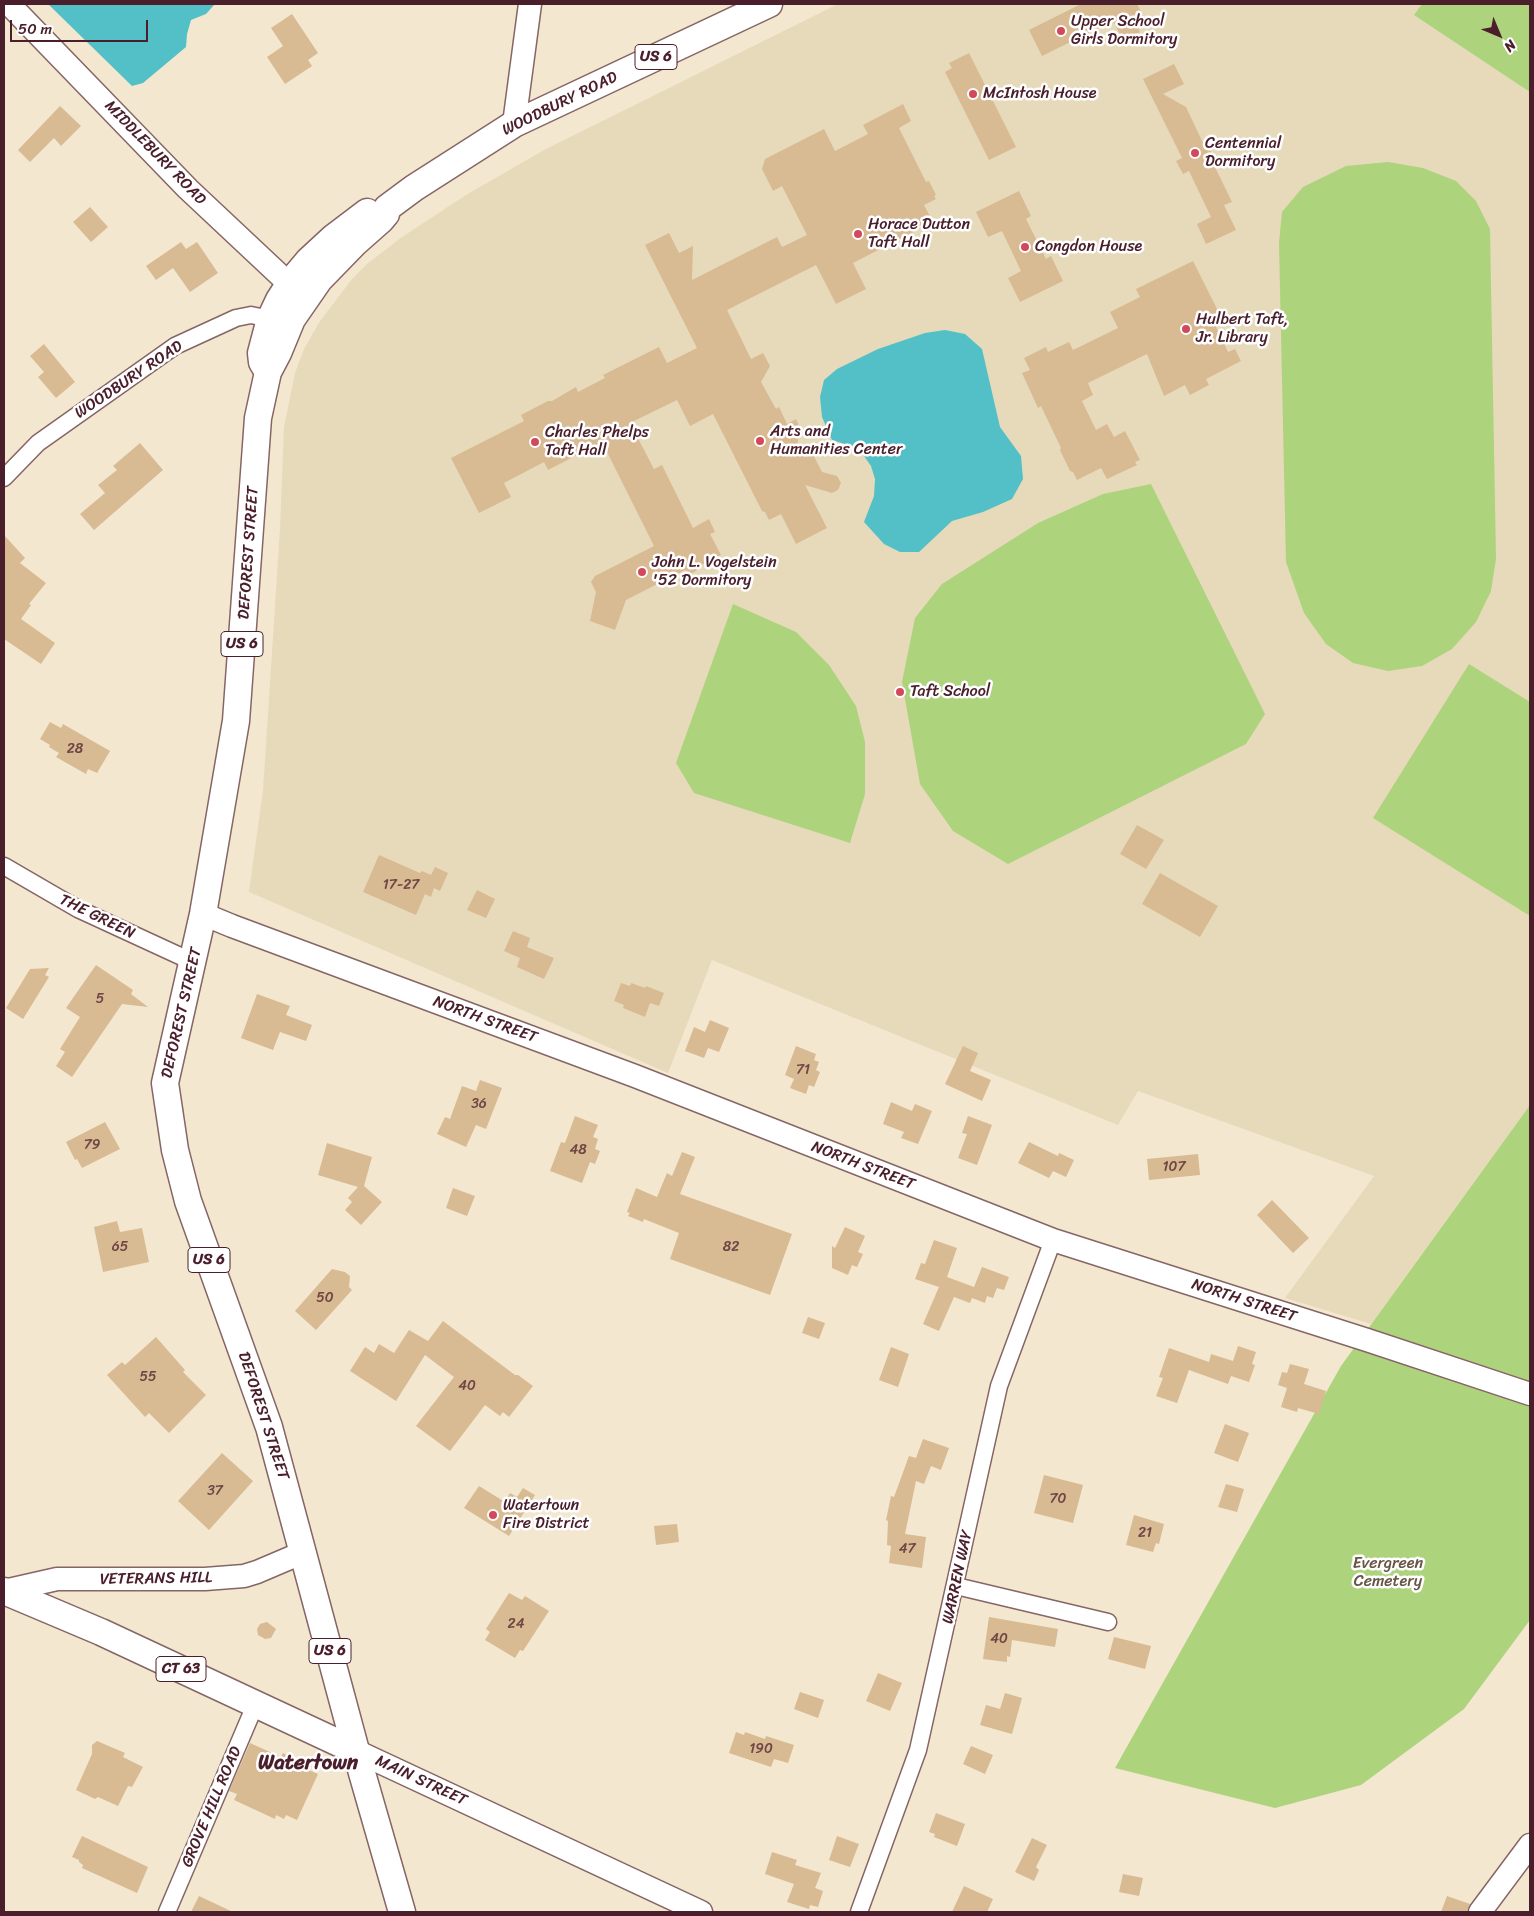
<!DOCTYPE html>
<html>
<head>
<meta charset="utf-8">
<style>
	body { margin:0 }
	#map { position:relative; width:1534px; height:1916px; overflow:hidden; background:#f4e7d0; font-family:Sriracha,sans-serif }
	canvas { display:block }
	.frame { position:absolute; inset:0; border:5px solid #4a1f2b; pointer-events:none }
	.north { position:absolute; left:1474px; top:10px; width:50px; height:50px; -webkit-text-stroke:4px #fff; paint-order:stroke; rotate:135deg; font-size:14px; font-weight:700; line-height:20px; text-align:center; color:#4a1f2b }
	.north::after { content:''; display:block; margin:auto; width:18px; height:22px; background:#4a1f2b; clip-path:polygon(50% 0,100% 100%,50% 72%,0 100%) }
	.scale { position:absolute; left:10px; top:20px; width:138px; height:22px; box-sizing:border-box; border:2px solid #4a1f2b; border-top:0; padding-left:6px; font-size:15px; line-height:18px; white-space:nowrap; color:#4a1f2b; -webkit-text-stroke:4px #fff; paint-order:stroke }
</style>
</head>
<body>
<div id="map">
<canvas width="1534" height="1916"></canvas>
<div class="frame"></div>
<div class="north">N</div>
<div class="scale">50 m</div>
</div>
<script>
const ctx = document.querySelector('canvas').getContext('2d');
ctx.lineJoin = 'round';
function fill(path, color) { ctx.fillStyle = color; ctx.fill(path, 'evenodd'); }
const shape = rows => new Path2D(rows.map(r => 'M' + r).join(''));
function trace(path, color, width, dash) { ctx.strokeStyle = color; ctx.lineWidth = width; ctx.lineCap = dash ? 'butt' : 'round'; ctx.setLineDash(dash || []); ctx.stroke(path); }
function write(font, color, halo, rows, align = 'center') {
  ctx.font = font + ' Sriracha,sans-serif'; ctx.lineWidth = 5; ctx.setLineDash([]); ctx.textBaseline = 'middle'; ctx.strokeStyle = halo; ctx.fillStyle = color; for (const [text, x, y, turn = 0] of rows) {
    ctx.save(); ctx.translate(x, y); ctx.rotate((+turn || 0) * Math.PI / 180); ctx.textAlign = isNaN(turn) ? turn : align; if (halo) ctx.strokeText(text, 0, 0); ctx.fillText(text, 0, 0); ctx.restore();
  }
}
fill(shape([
	[838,4,1530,4,1530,1105,1371,1324,1285,1298,1374,1176,1138,1091,1118,1125,712,960,668,1073,249,892,263,790,280,529,284,427,295,373,304,349,320,321,352,279,367,264,402,237,466,195,544,150]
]), '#e7daba');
fill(shape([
	[1422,4,1530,4,1530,92,1414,15],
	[1388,162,1423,168,1456,181,1476,201,1490,229,1496,559,1491,591,1476,622,1452,649,1422,666,1388,671,1353,663,1326,644,1304,613,1286,562,1279,243,1282,212,1303,187,1346,166],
	[1151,484,1265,714,1246,744,1008,864,953,831,920,784,902,682,915,618,942,584,1038,523,1103,494],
	[733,604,796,632,829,665,856,706,865,742,865,794,850,843,694,793,676,763],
	[1469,664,1530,702,1530,916,1373,818],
	[1530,1105,1530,1620,1464,1709,1361,1785,1275,1808,1115,1768,1341,1366]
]), '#add37d');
fill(shape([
	[48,4,214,4,214,5,206,14,191,20,187,34,186,47,143,83,132,86],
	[945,330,965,334,982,349,1000,427,1021,456,1023,479,1012,499,983,512,952,521,919,552,900,552,884,544,864,522,874,496,875,479,871,466,862,453,848,445,832,440,822,417,820,397,824,380,837,369,878,349,925,333]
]), '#52c0c6');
fill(shape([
	[1081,4,1137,4,1146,21,1137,26,1140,32,1123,40,1113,21,1042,56,1029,30],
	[292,14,318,53,308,60,312,66,285,84,267,57,283,46,271,28],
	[969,53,1016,147,989,160,945,72,952,68,949,63],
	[1174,64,1184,84,1163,94,1186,107,1205,147,1208,146,1215,159,1212,161,1232,202,1224,205,1236,230,1206,244,1197,224,1211,217,1189,171,1183,174,1176,161,1182,158,1143,79],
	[903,104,911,121,899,128,926,182,929,181,936,195,934,196,936,199,924,205,933,222,853,263,866,289,836,304,816,265,727,310,751,359,763,353,770,366,761,382,776,409,779,407,787,424,796,419,800,428,796,452,808,445,822,472,837,476,841,483,838,490,832,493,805,485,827,528,796,544,781,514,769,520,765,512,762,511,713,414,690,426,677,400,630,423,654,469,662,465,693,528,709,519,715,532,710,534,721,555,699,566,696,571,691,574,685,570,626,600,615,630,590,621,596,592,591,582,595,576,654,546,602,442,548,470,544,462,504,483,511,497,479,513,451,458,524,421,521,415,548,401,552,401,576,387,578,392,605,378,603,375,659,347,667,363,697,348,645,245,669,233,679,253,693,246,692,280,777,237,782,247,807,235,782,186,773,191,762,169,765,159,824,129,835,151,868,134,863,125],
	[60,106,81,126,61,146,54,138,30,162,18,150],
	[1019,191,1031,216,1026,219,1046,259,1051,256,1063,281,1020,302,1008,278,1021,271,1002,231,988,237,976,212],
	[90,207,108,227,91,242,73,222],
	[181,242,186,249,197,242,218,273,190,292,173,268,156,280,146,266],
	[1193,261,1224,323,1216,327,1228,352,1235,349,1241,361,1206,379,1209,385,1190,395,1185,385,1164,396,1147,354,1088,383,1093,395,1082,401,1096,430,1107,424,1114,437,1125,431,1140,460,1135,462,1137,465,1107,479,1101,468,1077,480,1073,472,1070,471,1060,450,1061,448,1041,406,1038,408,1022,373,1030,370,1024,358,1046,347,1048,352,1069,342,1073,350,1118,328,1110,312,1140,297,1136,289],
	[44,344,75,382,56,398,38,377,44,372,30,356],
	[140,443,163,470,94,530,80,514,105,493,98,485,117,470,113,466],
	[4,535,25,558,20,563,46,583,29,604,31,605,21,619,55,643,41,664,4,639],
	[50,722,61,728,63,724,110,751,97,773,88,769,86,774,56,757,59,753,49,747,50,745,40,739],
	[1137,825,1164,840,1146,869,1120,854],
	[379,855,420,873,422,871,431,875,435,867,448,873,440,891,434,888,431,897,425,894,416,915,363,892],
	[1160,873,1218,906,1200,937,1142,904],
	[477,890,495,899,486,918,467,910],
	[513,931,530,938,527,947,554,958,544,979,517,967,520,958,504,951],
	[96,965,133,990,131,994,148,1007,122,1004,72,1077,56,1066,65,1052,60,1049,80,1017,66,1008],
	[49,968,45,975,49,977,23,1019,6,1008,30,969],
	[621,983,630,986,631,983,645,988,646,986,664,993,659,1006,650,1003,645,1017,623,1008,624,1005,614,1001],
	[257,994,290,1006,286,1015,312,1025,306,1041,280,1032,273,1050,241,1038],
	[710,1020,729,1028,719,1052,708,1048,704,1058,685,1051,694,1027,705,1032],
	[796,1046,816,1054,814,1060,819,1062,816,1070,820,1072,814,1087,809,1085,806,1094,790,1088,794,1079,785,1075],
	[963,1046,978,1053,970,1071,991,1080,982,1101,945,1084],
	[480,1080,502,1088,486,1129,476,1125,466,1147,437,1134,445,1117,450,1119,462,1086,476,1091],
	[891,1102,912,1111,915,1104,932,1111,918,1144,901,1138,904,1132,883,1124],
	[575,1116,598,1125,593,1137,598,1139,595,1149,600,1151,595,1164,590,1162,582,1183,550,1171,561,1142,565,1143],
	[968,1116,992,1125,977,1165,958,1158,967,1134,962,1133],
	[105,1122,120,1149,82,1168,77,1159,75,1160,66,1142],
	[1029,1142,1058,1156,1059,1153,1074,1160,1066,1177,1053,1171,1049,1178,1018,1163],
	[327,1143,372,1157,364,1186,382,1202,361,1225,345,1210,352,1202,348,1198,358,1187,318,1175],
	[682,1152,695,1157,680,1194,792,1234,770,1295,670,1259,679,1233,644,1219,643,1222,628,1216,630,1213,627,1212,636,1188,657,1197,667,1173,672,1176],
	[1198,1154,1200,1175,1149,1180,1147,1159],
	[453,1188,475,1196,467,1216,446,1208],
	[1272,1200,1309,1238,1293,1253,1257,1215],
	[117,1221,120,1232,142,1228,149,1262,103,1272,94,1227],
	[845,1227,865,1236,858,1252,863,1254,857,1267,852,1265,848,1275,832,1268,832,1246,835,1248],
	[934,1240,957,1248,947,1277,974,1287,982,1267,1009,1277,1004,1290,997,1288,993,1298,987,1296,985,1303,972,1298,970,1303,954,1297,939,1331,923,1324,939,1287,915,1279,921,1263,925,1264],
	[332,1269,345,1272,350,1276,349,1287,352,1290,316,1330,295,1311],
	[808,1317,825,1323,819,1339,802,1333],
	[443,1321,515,1375,518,1375,533,1386,509,1417,503,1412,500,1416,485,1405,450,1451,416,1426,454,1377,425,1355,396,1401,350,1371,365,1347,374,1353,379,1344,394,1353,409,1330,428,1341],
	[156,1337,185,1370,183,1372,206,1395,169,1433,149,1413,145,1417,107,1375,122,1362,125,1365],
	[1238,1346,1256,1352,1252,1364,1255,1365,1249,1382,1231,1376,1228,1384,1189,1370,1177,1403,1156,1396,1163,1378,1159,1377,1169,1348,1209,1362,1211,1354,1233,1361],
	[891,1347,909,1354,898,1387,879,1380],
	[1290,1364,1309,1369,1304,1384,1326,1391,1319,1414,1298,1408,1297,1412,1281,1407,1287,1388,1278,1385,1282,1372,1287,1373],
	[1225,1424,1249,1433,1238,1462,1214,1453],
	[923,1439,949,1448,941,1470,931,1466,924,1484,916,1481,905,1534,926,1537,922,1568,889,1563,891,1546,887,1545,888,1521,886,1520,891,1496,894,1497,909,1456,916,1458],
	[222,1453,253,1481,209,1530,178,1501],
	[1044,1475,1083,1485,1073,1523,1034,1513],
	[1226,1484,1244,1489,1237,1512,1218,1507],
	[479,1486,505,1502,510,1493,517,1497,523,1488,535,1495,509,1536,464,1508],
	[1134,1515,1164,1524,1159,1544,1156,1543,1153,1552,1126,1545],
	[677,1524,679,1542,656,1545,654,1526],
	[509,1593,522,1600,525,1596,549,1611,523,1651,520,1650,515,1658,485,1640,490,1632,486,1629],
	[989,1617,1058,1629,1055,1647,1012,1640,1010,1657,1007,1656,1007,1662,983,1659],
	[267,1622,276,1629,271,1638,265,1639,258,1635,257,1629,260,1624],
	[1114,1637,1151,1646,1145,1669,1108,1659],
	[878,1673,902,1683,890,1711,866,1701],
	[800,1692,824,1700,818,1718,794,1709],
	[1005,1693,1022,1698,1012,1734,980,1725,986,1705,1000,1709],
	[736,1732,744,1735,745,1732,765,1739,766,1736,794,1745,788,1763,774,1759,771,1767,729,1753],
	[97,1741,125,1753,123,1757,143,1767,132,1787,128,1786,118,1806,98,1797,95,1799,76,1790,92,1754,92,1745],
	[250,1743,281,1757,283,1753,297,1760,295,1764,318,1774,297,1820,286,1815,284,1819,276,1815,275,1819,234,1800,237,1794,229,1791],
	[971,1746,993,1755,985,1774,963,1764],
	[936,1813,965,1824,957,1846,934,1837,935,1834,929,1832],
	[82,1836,148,1867,137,1893,82,1868,83,1865,79,1862,79,1860,72,1857],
	[837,1836,859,1844,850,1867,829,1860],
	[1032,1838,1047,1845,1036,1867,1039,1870,1034,1881,1015,1872],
	[772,1852,797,1860,795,1865,821,1873,815,1888,823,1891,818,1907,810,1905,809,1909,787,1902,794,1884,765,1874],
	[1123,1874,1143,1878,1139,1896,1119,1892],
	[964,1886,993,1899,987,1912,952,1912],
	[199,1896,233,1912,191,1912],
	[1447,1896,1470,1904,1467,1912,1441,1912]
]), '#d8ba93');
const street = shape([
	[4,478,38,443,175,346,236,318,251,315,270,319],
	[4,866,78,909,193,962],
	[956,1586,1108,1622],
	[167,1912,256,1703],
	[859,1912,918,1750,999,1386,1053,1240]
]);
const secondary = shape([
	[9,4,188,189,302,296],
	[514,124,530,4],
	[203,914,232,926,635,1076,1053,1240,1367,1340,1530,1394],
	[4,1591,57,1579,205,1579,244,1576,257,1572,304,1552],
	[356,1751,701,1912],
	[1480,1912,1530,1845]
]);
const primary = shape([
	[265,367,262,362,261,353,270,319,279,300,292,280,308,261,334,237,367,212],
	[4,1591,101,1632,356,1751],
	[402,1912,362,1773,269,1427,188,1201,175,1150,165,1083,203,914,236,721,258,418,268,372,278,353,292,319,319,280,355,243,381,220,386,214,387,208,414,188,514,124,769,4]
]);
trace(street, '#866565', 19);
trace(secondary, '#866565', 25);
trace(primary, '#866565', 29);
trace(street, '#fff', 16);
trace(secondary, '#fff', 22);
trace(primary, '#fff', 26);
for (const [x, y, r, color] of [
	[1061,31,5,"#d1495b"],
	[973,94,5,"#d1495b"],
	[1195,153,5,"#d1495b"],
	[858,234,5,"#d1495b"],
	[1025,247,5,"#d1495b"],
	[1186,329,5,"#d1495b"],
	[760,441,5,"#d1495b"],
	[535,442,5,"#d1495b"],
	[642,572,5,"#d1495b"],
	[900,692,5,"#d1495b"],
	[493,1515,5,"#d1495b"]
]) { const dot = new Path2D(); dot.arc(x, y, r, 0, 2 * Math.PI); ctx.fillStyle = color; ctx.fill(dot); trace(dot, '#fff', 2); }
write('14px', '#6e4645', null, [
	["28",75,749],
	["17-27",401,885],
	["5",100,999],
	["71",803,1070],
	["36",479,1104],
	["79",92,1145],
	["48",578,1150],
	["107",1174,1167],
	["65",120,1247],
	["82",731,1247],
	["50",325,1298],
	["55",148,1377],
	["40",467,1386],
	["37",215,1491],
	["70",1058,1499],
	["21",1145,1533],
	["47",907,1549],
	["24",516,1624],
	["40",999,1639],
	["190",761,1749]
]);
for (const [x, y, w] of [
	[656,57,42],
	[242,644,42],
	[209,1260,42],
	[330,1651,42],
	[181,1669,50]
]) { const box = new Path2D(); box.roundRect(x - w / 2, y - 12.5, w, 25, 4); ctx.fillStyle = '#fff'; ctx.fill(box); trace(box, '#4a1f2b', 1); }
write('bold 15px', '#4a1f2b', null, [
	["US 6",656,57],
	["US 6",242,644],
	["US 6",209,1260],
	["US 6",330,1651],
	["CT 63",181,1669]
]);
write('16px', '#4a1f2b', '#fff', [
	["Upper School",1071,22],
	["Girls Dormitory",1071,40],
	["McIntosh House",983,94],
	["Centennial",1205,144],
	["Dormitory",1205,162],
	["Horace Dutton",868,225],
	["Taft Hall",868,243],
	["Congdon House",1035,247],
	["Hulbert Taft,",1196,320],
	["Jr. Library",1196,338],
	["Arts and",770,432],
	["Humanities Center",770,450],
	["Charles Phelps",545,433],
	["Taft Hall",545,451],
	["John L. Vogelstein",652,563],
	["'52 Dormitory",652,581],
	["Taft School",910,692],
	["Watertown",503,1506],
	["Fire District",503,1524]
], 'left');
write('16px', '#4a1f2b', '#fff', [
	["WOODBURY ROAD",560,104,-26],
	["MIDDLEBURY ROAD",155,153,46],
	["WOODBURY ROAD",129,380,-34],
	["DEFOREST STREET",249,553,-86],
	["THE GREEN",97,917,26],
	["DEFOREST STREET",182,1013,-77],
	["NORTH STREET",485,1020,20],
	["NORTH STREET",863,1166,21],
	["NORTH STREET",1244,1301,18],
	["DEFOREST STREET",263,1416,72],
	["WARREN WAY",958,1577,-78],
	["VETERANS HILL",156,1579,-1],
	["MAIN STREET",421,1781,25],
	["GROVE HILL ROAD",212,1807,-67]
]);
write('16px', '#685544', '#fff', [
	["Evergreen",1388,1564],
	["Cemetery",1388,1582]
]);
write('bold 21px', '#4a1f2b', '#fff', [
	["Watertown",308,1764]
]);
</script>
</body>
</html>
